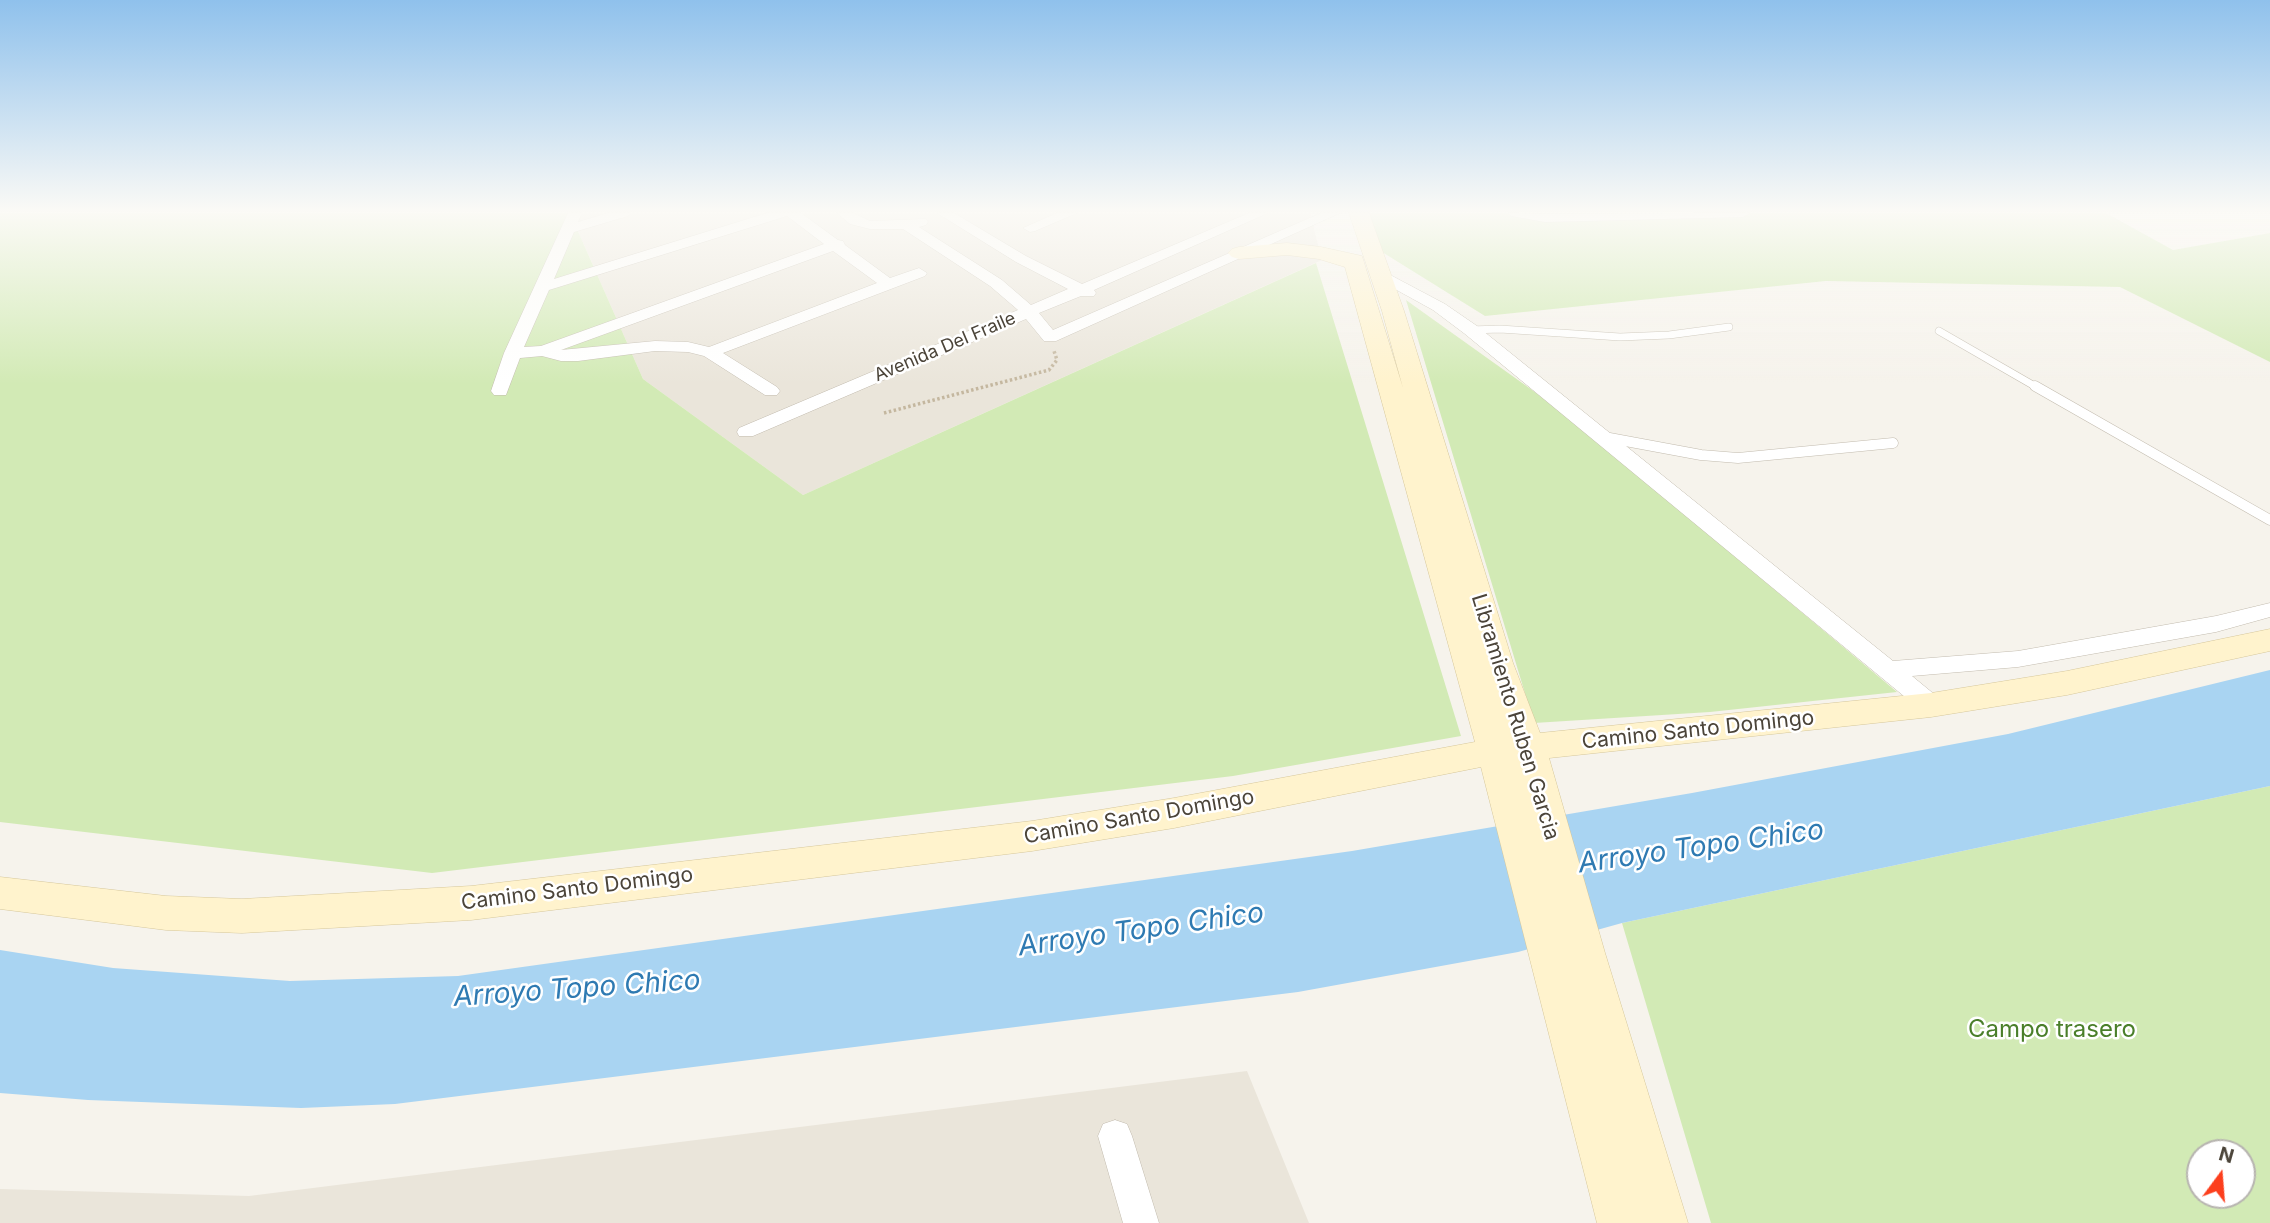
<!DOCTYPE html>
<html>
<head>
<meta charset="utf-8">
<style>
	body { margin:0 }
	#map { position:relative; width:2270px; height:1223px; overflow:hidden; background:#f6f3ec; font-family:Inter,sans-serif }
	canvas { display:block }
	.north { position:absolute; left:2186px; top:1139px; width:70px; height:70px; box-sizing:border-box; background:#fff; border:2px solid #b7b4b0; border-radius:50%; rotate:16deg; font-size:19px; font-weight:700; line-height:28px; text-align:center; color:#4b4439 }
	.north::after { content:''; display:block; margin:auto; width:24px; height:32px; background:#fc3f1d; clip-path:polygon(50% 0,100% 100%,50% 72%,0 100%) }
</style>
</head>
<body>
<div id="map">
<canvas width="2270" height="1223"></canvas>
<div class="north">N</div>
</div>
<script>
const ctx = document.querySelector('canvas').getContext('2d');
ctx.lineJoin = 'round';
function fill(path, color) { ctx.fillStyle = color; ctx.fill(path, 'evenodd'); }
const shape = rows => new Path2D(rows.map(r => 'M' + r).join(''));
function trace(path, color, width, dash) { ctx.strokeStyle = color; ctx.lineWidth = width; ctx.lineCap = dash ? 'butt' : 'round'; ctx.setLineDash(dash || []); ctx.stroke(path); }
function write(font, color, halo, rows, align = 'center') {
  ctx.font = font + ' Inter,sans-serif'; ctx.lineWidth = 5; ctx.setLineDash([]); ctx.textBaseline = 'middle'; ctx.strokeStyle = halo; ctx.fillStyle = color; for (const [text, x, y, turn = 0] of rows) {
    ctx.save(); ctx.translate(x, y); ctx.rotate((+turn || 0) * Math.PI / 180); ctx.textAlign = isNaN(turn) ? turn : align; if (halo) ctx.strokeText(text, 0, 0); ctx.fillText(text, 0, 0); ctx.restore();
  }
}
fill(shape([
	[570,213,1310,213,1322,260,803,495,643,379],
	[1247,1071,1309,1223,0,1223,0,1189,249,1196]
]), '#eae5da');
fill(shape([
	[0,213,570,213,643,379,803,495,1316,263,1461,736,1233,776,432,873,0,822],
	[1368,213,2106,213,2173,250,2270,233,2270,362,2120,287,1826,281,1485,316,1382,252],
	[1406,300,1560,410,1897,692,1710,712,1534,723],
	[2270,786,2270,1223,1711,1223,1622,923],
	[2200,1153,2242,1153,2242,1195,2200,1195]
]), '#d2eab5');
fill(shape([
	[2270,670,2270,786,1622,923,1518,952,1298,992,395,1104,301,1108,88,1100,0,1093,0,950,113,968,290,981,458,976,1352,851,1692,793,2008,734]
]), '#a9d4f2');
const laneFar1 = shape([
	[1471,330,1500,329,1620,337,1669,335,1729,327],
	[1939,331,2038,388]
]);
const lane = shape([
	[2035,386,2270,520],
	[1604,437,1701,455,1738,458,1893,443]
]);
const street = shape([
	[568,213,582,213,578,222,608,213,630,213,628,216,574,232,554,279,767,213,801,213,838,240,843,241,845,245,890,278,919,268,927,273,925,276,723,353,777,387,780,391,777,395,765,395,704,356,688,352,655,351,578,361,561,361,542,356,520,358,506,395,494,395,491,391,504,353,568,213],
	[787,216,824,244,541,346,524,347,549,290,787,216],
	[833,251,877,283,709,347,688,342,655,341,561,350,833,251],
	[837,213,853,213,870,221,926,219,928,222,926,225,919,227,1002,280,1031,305,1068,289,1016,262,937,213,954,213,1026,256,1082,284,1249,213,1268,213,1094,290,1096,293,1094,296,1081,296,1039,313,1053,330,1321,213,1340,213,1056,341,1044,341,1026,319,753,436,739,436,737,432,739,428,1018,310,990,286,903,229,870,229,850,224,837,213],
	[1057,213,1077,213,1035,231,1030,232,1023,228,1057,213],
	[1509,213,1545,214,1750,213,1743,217,1545,222,1511,216,1509,213],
	[1379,269,1445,304,1477,326,1893,661,2018,651,2216,616,2270,603,2270,617,2216,632,2018,667,1912,676,1940,699,1943,705,1940,711,1931,714,1922,711,1465,334,1433,310,1373,277,1371,274,1379,269],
	[1115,1120,1127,1124,1132,1136,1159,1223,1123,1223,1098,1136,1103,1124,1115,1120]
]);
const secondary = shape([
	[1349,213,1369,213,1404,311,1513,663,1540,733,1931,693,2067,671,2270,629,2270,651,2067,695,1931,717,1549,758,1605,953,1688,1223,1597,1223,1481,767,1174,828,1032,851,471,920,242,933,166,930,0,909,0,877,166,896,242,899,471,886,1032,821,1174,798,1475,742,1345,267,1319,259,1287,255,1239,259,1232,257,1228,253,1232,249,1239,247,1287,243,1321,247,1362,256,1403,388,1382,311,1349,213]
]);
trace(laneFar1, '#c2bbae', 8);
trace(lane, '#c2bbae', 11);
trace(street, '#c2bbae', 1);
trace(secondary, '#d6c79b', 1);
trace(shape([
	[884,413,1049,370,1057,360,1054,351]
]), '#c4b79f', 3.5, [2.5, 2.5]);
trace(laneFar1, '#fff', 7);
trace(lane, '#fff', 10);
fill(street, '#fff');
fill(secondary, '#fff3cd');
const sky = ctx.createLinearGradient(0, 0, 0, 384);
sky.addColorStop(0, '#8fc1ec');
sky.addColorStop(0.55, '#fbfaf6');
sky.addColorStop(1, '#fbfaf600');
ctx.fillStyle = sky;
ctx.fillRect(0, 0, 2270, 384);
write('18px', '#4b4439', '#fff', [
	["Avenida Del Fraile",945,347,-23]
]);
write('21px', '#4b4439', '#fff', [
	["Libramiento Ruben Garcia",1515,717,73],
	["Camino Santo Domingo",1698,730,-6],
	["Camino Santo Domingo",1139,817,-10],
	["Camino Santo Domingo",577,889,-7]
]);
write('24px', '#4a7f2a', '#fff', [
	["Campo trasero",2052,1030]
]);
write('italic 28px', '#2e7ab2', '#fff', [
	["Arroyo Topo Chico",1701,847,-8],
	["Arroyo Topo Chico",1141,930,-8],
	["Arroyo Topo Chico",577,989,-4]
]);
</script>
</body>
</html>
